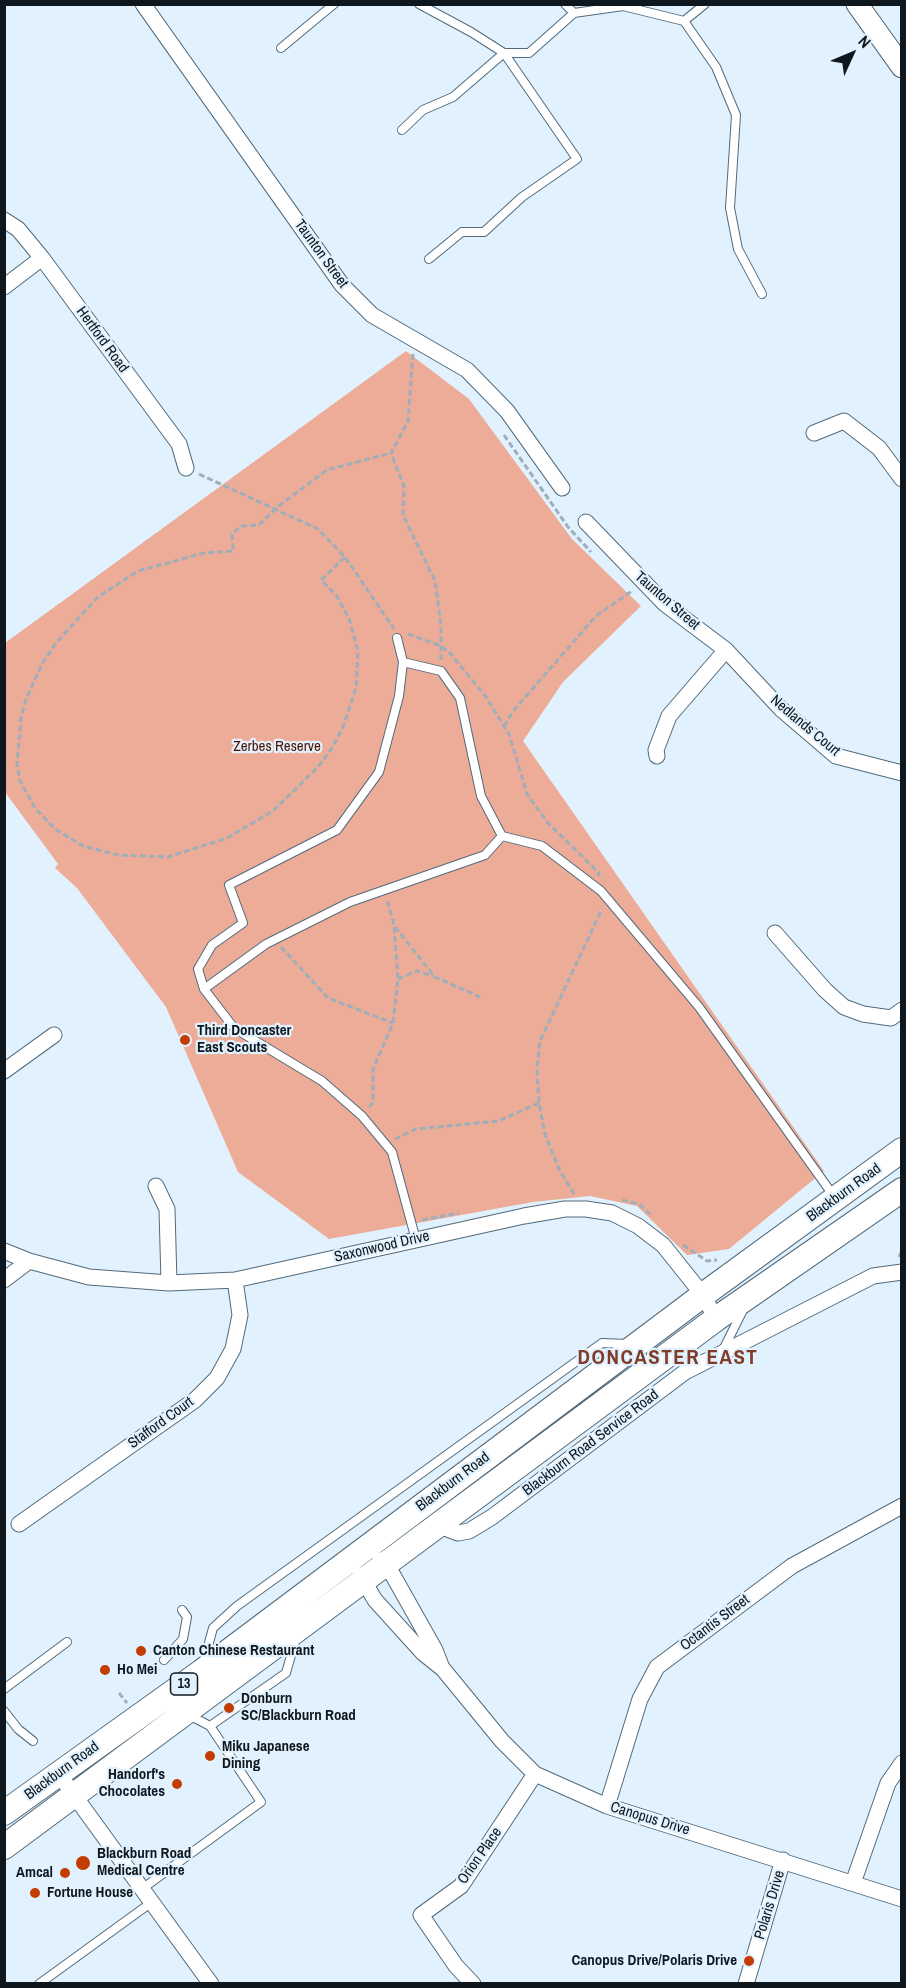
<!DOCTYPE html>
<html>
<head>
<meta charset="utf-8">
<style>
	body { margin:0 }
	#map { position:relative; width:906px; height:1988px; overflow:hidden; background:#e1f2fe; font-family:"Archivo Narrow",sans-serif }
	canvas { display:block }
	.frame { position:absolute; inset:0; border:6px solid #0e171e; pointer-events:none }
	.north { position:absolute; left:822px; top:24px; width:60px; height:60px; -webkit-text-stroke:4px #e1f2fe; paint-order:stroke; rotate:46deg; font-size:16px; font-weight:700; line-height:24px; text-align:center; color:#0e171e }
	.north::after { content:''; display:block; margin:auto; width:21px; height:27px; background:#0e171e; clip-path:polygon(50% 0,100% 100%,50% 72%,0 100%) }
</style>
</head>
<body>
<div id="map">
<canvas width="906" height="1988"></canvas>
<div class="frame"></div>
<div class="north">N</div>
</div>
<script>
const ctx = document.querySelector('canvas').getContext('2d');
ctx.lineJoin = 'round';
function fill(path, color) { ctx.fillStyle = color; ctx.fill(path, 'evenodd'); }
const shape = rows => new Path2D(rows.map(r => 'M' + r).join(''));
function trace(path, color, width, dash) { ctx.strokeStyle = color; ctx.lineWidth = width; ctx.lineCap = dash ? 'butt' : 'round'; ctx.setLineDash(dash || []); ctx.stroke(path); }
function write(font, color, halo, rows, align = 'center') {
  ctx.font = font + ' "Archivo Narrow",sans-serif'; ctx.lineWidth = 4.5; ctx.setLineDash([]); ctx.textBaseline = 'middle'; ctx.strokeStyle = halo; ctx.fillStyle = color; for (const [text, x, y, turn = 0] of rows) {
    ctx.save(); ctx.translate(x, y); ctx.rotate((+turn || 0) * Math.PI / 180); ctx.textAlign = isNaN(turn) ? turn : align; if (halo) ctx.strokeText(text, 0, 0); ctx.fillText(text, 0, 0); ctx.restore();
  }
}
fill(shape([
	[406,351,469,399,572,539,641,606,563,682,523,741,824,1171,729,1249,687,1255,637,1206,590,1196,533,1202,329,1239,238,1172,166,1007,77,888,55,868,58,864,5,792,5,643]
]), '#edac97');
const service = shape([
	[419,4,471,32,504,53,577,159,522,197,484,232,462,232,429,259],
	[565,4,574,13],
	[684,21,705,4],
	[281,48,334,4],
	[402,130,423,110,453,97,504,53,529,53,574,13,623,6,684,21,716,67,736,115,730,208,738,249,762,294],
	[397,638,403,662,399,696,379,772,337,830,229,885,243,923,212,945,198,969,204,989,234,1028,322,1081,362,1116,392,1152,416,1240],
	[403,662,441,671,460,698,481,796,502,836,542,846,601,891,699,1007,833,1195],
	[204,989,266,944,350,902,485,855,502,836],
	[723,1350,743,1310],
	[164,1660,183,1639,187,1617,182,1610],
	[204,1661,213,1628,237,1606,602,1343,628,1344],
	[4,1689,67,1642],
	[4,1711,18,1729,33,1741],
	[189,1715,210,1726,286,1673,296,1638],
	[142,1889,261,1802,210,1726],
	[39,1984,152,1902]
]);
const minor = shape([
	[143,4,342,285,372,315,467,370,507,411,562,488],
	[4,220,18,229,42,258,179,444,186,468],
	[4,287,42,258],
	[814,433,844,421,879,448,902,479],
	[586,522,665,604,726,650,781,709,836,756,902,773],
	[657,756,656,750,669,716,726,650],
	[775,933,825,990,844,1007,863,1014,891,1018,902,1010],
	[4,1071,54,1035],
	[156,1186,167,1209,169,1283],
	[4,1251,29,1261,89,1277,169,1283,235,1280,524,1216,565,1209,586,1209,612,1213,638,1226,663,1245,703,1295,716,1319],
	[4,1280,29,1261],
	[19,1524,195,1400,217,1378,233,1349,240,1315,235,1280],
	[437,1525,458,1533,469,1531,492,1517,685,1372,873,1276,902,1272],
	[380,1560,386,1563,435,1650,442,1668],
	[360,1575,375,1600,423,1653,443,1669,502,1741,535,1774,607,1806,902,1899],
	[58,1773,211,1984],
	[607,1806,640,1699,657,1667,792,1566,902,1506],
	[853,1883,888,1783,902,1763],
	[473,1984,456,1966,421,1915,461,1886,535,1774],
	[746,1984,783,1860]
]);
const secondary = shape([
	[857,4,902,67]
]);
const primary = shape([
	[4,1813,201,1672,703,1295,902,1150],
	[4,1847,716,1319,902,1190]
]);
trace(service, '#526a7b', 10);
trace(minor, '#526a7b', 17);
trace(secondary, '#526a7b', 23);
trace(primary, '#526a7b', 26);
trace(shape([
	[413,354,408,421,391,453,404,486,403,515,435,581,441,625,441,660],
	[504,435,568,527,591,552],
	[199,474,318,529,345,557,394,629],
	[345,557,321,580,336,595,349,618,358,651,356,688,343,727,332,748,318,767,273,811,227,838,168,857,118,855,83,846,55,829,35,808,20,781,17,764,21,717,26,699,43,662,56,643,98,597,138,571,204,553,233,551,232,534,241,526,259,525,276,508,327,470,391,453],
	[408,634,441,646,451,654,486,697,509,734,527,794,548,823,599,873,598,876],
	[504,726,514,710,596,616,632,591],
	[395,927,435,977,480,997],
	[281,947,328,998,393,1023],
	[398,979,417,971,433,976],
	[369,1107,373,1103,373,1069,393,1023,398,979,394,925,387,899],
	[395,1139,416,1129,498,1121,539,1103],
	[574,1194,559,1169,545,1134,539,1103,537,1070,540,1041,602,909],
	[622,1200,639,1204,650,1214],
	[422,1220,459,1213],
	[683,1245,707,1261,717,1260],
	[899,1257,902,1250],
	[119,1693,127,1703]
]), '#a0aeb9', 3, [6, 3]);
trace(service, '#fff', 8);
trace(minor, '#fff', 15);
trace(secondary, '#fff', 21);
trace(primary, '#fff', 24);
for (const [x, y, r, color] of [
	[185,1040,6,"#c33c02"],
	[141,1651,6,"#c33c02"],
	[105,1670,6,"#c33c02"],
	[229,1708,6,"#c33c02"],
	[210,1756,6,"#c33c02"],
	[177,1784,6,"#c33c02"],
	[83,1863,8,"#c33c02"],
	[65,1873,6,"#c33c02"],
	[35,1893,6,"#c33c02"],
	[749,1961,6,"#c33c02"]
]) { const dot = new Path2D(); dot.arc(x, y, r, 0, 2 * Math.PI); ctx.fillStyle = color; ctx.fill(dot); trace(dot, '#e1f2fe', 2); }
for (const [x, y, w] of [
	[184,1684,27]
]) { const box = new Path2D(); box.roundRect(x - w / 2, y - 11, w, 22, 4.5); ctx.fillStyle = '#e1f2fe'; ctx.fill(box); trace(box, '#0e171e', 1.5); }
write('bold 14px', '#0e171e', null, [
	["13",184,1684]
]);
write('15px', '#0e171e', '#e1f2fe', [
	["Taunton Street",321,254,54],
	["Hertford Road",102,340,54],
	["Taunton Street",667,601,41],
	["Nedlands Court",805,726,40],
	["Blackburn Road",844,1193,-36],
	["Saxonwood Drive",382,1247,-13],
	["Stafford Court",161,1423,-36],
	["Blackburn Road Service Road",591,1443,-37],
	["Blackburn Road",453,1482,-37],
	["Octantis Street",715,1623,-37],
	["Blackburn Road",62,1771,-36],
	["Canopus Drive",650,1819,17],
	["Orion Place",480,1856,-55],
	["Polaris Drive",770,1905,-73]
]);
write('15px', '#4e1200', '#e1f2fe', [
	["Zerbes Reserve",277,747]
]);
write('bold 15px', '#0e171e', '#e1f2fe', [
	["Third Doncaster",197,1031],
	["East Scouts",197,1048],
	["Canton Chinese Restaurant",153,1651],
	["Ho Mei",117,1670],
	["Donburn",241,1699],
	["SC/Blackburn Road",241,1716],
	["Miku Japanese",222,1747],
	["Dining",222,1764],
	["Handorf's",165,1775,"right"],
	["Chocolates",165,1792,"right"],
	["Blackburn Road",97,1854],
	["Medical Centre",97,1871],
	["Amcal",53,1873,"right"],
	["Fortune House",47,1893],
	["Canopus Drive/Polaris Drive",737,1961,"right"]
], 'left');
ctx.letterSpacing = '1.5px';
write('bold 21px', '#803c27', '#e1f2fe', [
	["DONCASTER EAST",668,1358]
]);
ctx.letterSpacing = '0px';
</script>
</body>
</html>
